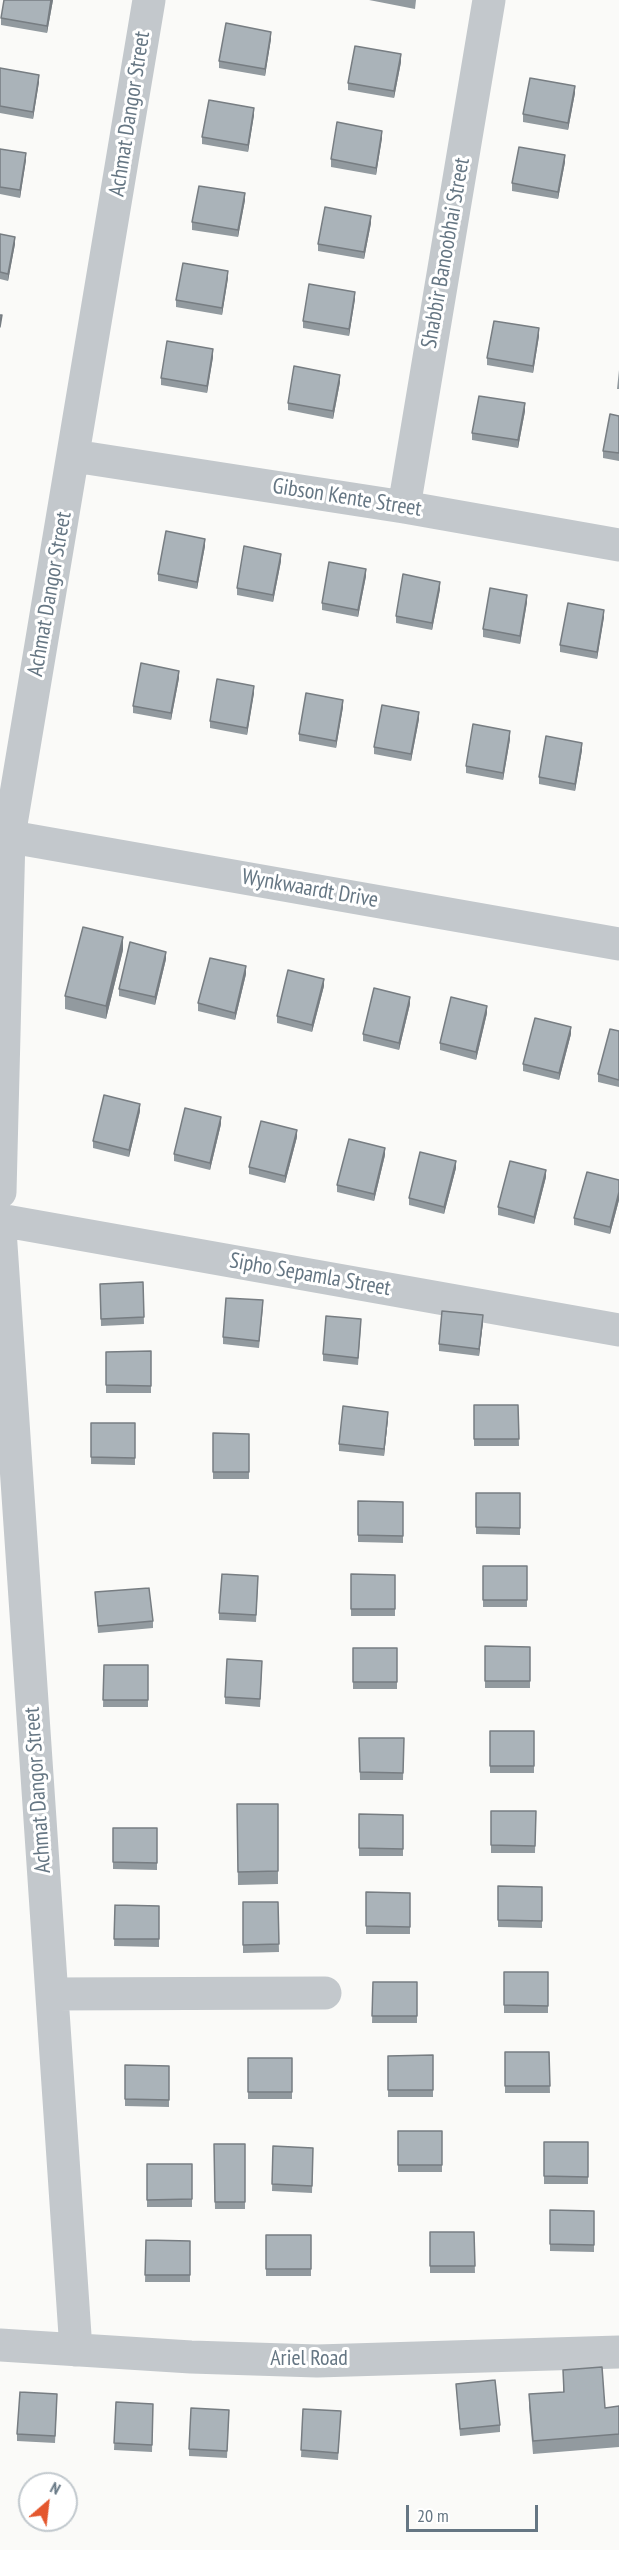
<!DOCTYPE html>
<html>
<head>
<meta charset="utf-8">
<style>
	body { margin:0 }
	#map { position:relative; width:619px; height:2550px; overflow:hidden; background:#fafaf8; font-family:"PT Sans Narrow",sans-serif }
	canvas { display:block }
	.north { position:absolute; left:18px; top:2472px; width:60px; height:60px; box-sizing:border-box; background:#fff; border:2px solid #c1c8cd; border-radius:50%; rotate:28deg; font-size:16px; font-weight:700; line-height:24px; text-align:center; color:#657683 }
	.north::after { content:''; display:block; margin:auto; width:21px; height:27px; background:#e4572e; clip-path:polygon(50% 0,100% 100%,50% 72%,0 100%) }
	.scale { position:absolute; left:406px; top:2505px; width:132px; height:27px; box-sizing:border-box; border:3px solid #657683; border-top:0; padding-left:8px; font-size:18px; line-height:21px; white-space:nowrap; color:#657683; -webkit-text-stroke:4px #fff; paint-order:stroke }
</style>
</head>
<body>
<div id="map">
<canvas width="619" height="2550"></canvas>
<div class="north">N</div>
<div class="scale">20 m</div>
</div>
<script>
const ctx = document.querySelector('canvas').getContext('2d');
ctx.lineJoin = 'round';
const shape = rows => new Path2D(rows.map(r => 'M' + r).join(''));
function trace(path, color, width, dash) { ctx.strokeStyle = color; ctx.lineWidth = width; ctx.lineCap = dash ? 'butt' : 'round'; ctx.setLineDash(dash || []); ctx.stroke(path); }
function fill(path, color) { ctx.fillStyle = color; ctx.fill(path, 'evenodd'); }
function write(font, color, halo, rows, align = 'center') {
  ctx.font = font + ' "PT Sans Narrow",sans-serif'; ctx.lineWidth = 6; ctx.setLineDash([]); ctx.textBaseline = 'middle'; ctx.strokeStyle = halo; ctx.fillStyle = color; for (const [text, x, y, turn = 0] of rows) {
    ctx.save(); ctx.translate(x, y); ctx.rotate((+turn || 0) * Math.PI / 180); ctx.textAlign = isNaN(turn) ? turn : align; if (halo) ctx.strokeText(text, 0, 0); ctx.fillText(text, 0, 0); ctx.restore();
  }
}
trace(shape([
	[74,456,404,507,619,545],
	[404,507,489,0],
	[0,835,619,944],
	[0,1192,9,836,149,0],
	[0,1220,619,1330],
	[0,1230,76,2350],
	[52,1994,325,1993],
	[0,2345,191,2357,317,2361,619,2352]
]), '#c3c8cc', 33);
fill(shape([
	[53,0,47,33,1,25,1,18],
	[369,0,416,0,415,9],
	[271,39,265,76,219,68,219,61],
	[401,62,394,98,348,90,348,83],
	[0,68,39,82,33,119,0,113],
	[575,93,568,130,523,122,523,114],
	[254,115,248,152,202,144,202,137],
	[382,138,376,175,331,167,331,159],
	[0,149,26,160,20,198,0,194],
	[565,162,558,199,512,191,512,183],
	[245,200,238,237,192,230,192,222],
	[371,223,364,259,318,251,318,244],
	[0,234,15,244,8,281,0,279],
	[228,278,222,315,176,307,176,300],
	[355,299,349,336,303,328,303,321],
	[539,336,533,373,487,365,487,358],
	[213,357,207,393,161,385,161,378],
	[619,370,619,389,617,389],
	[340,382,333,419,288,410,288,403],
	[525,411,518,448,472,440,472,433],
	[619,416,619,461,603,458,603,451],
	[205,546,197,589,158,581,158,574],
	[281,561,273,602,237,595,237,588],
	[366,576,358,617,322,610,322,603],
	[440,589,432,630,396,623,396,616],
	[527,602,520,644,483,637,483,629],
	[604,617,597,659,560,652,560,645],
	[179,678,171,720,133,713,133,706],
	[254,693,247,735,210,728,210,721],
	[343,707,336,748,299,741,299,734],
	[419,719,411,761,374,754,374,747],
	[510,739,503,780,466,773,466,766],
	[582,750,575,791,539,784,539,777],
	[123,950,106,1019,65,1009,65,996],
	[166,959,155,1005,119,996,119,989],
	[246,974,235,1020,198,1011,198,1003],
	[324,986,312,1032,277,1023,277,1016],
	[410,1004,399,1050,363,1041,363,1034],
	[487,1013,476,1060,440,1050,440,1043],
	[619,1031,619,1087,598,1082,598,1074],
	[571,1034,559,1080,523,1071,523,1064],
	[140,1111,129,1157,93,1148,93,1141],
	[221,1124,210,1170,174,1161,174,1154],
	[297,1137,285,1183,249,1174,249,1167],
	[385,1155,374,1201,337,1192,337,1185],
	[456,1168,444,1214,409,1205,409,1198],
	[546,1177,534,1224,498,1215,498,1207],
	[619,1180,619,1200,610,1234,574,1225,574,1218],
	[143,1282,144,1324,101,1326,100,1284],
	[263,1308,259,1348,223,1344,223,1337],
	[483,1322,479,1356,439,1351,439,1344],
	[361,1326,358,1365,323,1361,323,1354],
	[151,1351,151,1393,106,1393,106,1352],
	[474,1405,518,1405,519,1446,474,1446],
	[388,1419,384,1456,339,1451,339,1444],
	[91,1423,135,1423,135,1465,91,1464],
	[213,1433,249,1434,249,1479,213,1479],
	[476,1493,520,1493,520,1535,476,1534],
	[358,1501,403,1502,403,1543,358,1542],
	[483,1566,527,1566,527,1607,483,1607],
	[351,1574,395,1575,395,1616,351,1616],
	[258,1583,256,1622,219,1620,219,1613],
	[95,1592,153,1621,153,1628,98,1633],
	[485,1646,530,1647,530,1688,485,1688],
	[353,1648,397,1648,397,1689,353,1689],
	[104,1665,148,1665,148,1707,103,1707],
	[262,1668,260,1707,225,1704,225,1697],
	[490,1731,534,1731,534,1773,490,1773],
	[359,1738,404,1738,403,1780,360,1780],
	[237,1804,278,1804,278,1884,238,1885],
	[491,1811,536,1811,535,1853,491,1853],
	[359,1814,403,1815,403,1856,359,1856],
	[113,1828,157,1828,157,1870,113,1869],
	[498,1886,542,1887,542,1928,498,1927],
	[366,1892,410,1893,410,1934,366,1934],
	[243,1902,278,1902,279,1952,243,1953],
	[115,1905,159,1906,159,1947,114,1946],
	[504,1972,548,1972,548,2013,504,2013],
	[373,1982,417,1982,417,2023,372,2023],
	[505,2052,549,2052,550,2093,505,2093],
	[433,2055,433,2097,388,2097,388,2056],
	[248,2058,292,2058,292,2099,248,2099],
	[125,2065,169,2066,169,2107,125,2106],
	[398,2131,442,2131,442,2172,398,2172],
	[544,2142,588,2142,588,2184,544,2184],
	[214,2144,245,2144,245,2209,215,2209],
	[273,2146,313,2148,312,2193,272,2191],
	[147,2164,192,2164,192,2207,147,2207],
	[550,2210,594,2211,594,2252,550,2251],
	[430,2232,474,2232,475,2273,430,2273],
	[266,2235,311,2235,311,2276,266,2276],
	[146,2240,190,2241,190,2282,145,2282],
	[563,2370,605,2408,619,2406,619,2447,533,2454,529,2407,529,2394,563,2392],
	[456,2384,500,2425,500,2432,460,2436],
	[57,2401,55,2443,17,2441,17,2434],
	[116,2402,153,2404,152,2452,114,2450],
	[303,2409,341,2411,338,2460,301,2457],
	[229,2410,227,2458,189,2456,189,2449]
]), '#929a9f');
fill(shape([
	[51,0,53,0,47,33,47,26],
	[271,32,271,39,265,76,265,69],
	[401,54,401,62,394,98,394,91],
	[39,75,39,82,33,119,33,112],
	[575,86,575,93,568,130,568,123],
	[254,108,254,115,248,152,248,145],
	[382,131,382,138,376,175,376,168],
	[26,153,26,160,20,198,20,190],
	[565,155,565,162,558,199,558,192],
	[245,193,245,200,238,237,238,230],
	[371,216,371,223,364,259,364,252],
	[15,237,15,244,8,281,8,274],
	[228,271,228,278,222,315,222,308],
	[355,292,355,299,349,336,349,329],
	[539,328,539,336,533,373,533,366],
	[213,349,213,357,207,393,207,386],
	[340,375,340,382,333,419,333,411],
	[525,403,525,411,518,448,518,440],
	[205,539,205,546,197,589,197,582],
	[281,554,281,561,273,602,273,595],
	[366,569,366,576,358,617,358,610],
	[440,582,440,589,432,630,432,623],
	[527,595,527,602,520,644,520,636],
	[604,610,604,617,597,659,597,652],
	[179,671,179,678,171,720,171,713],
	[254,686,254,693,247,735,247,728],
	[343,700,343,707,336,748,336,741],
	[419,712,419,719,411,761,411,754],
	[510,731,510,739,503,780,503,773],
	[582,743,582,750,575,791,575,784],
	[123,937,123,950,106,1019,106,1006],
	[166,952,166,959,155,1005,155,997],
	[246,966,246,974,235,1020,235,1013],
	[324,979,324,986,312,1032,312,1025],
	[410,997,410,1004,399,1050,399,1043],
	[487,1006,487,1013,476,1060,476,1052],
	[571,1027,571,1034,559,1080,559,1073],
	[140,1104,140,1111,129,1157,129,1150],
	[221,1117,221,1124,210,1170,210,1163],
	[297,1130,297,1137,285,1183,285,1176],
	[385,1148,385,1155,374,1201,374,1194],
	[456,1161,456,1168,444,1214,444,1207],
	[546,1170,546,1177,534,1224,534,1217],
	[619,1192,619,1200,610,1234,610,1227],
	[483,1315,483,1322,479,1356,479,1349],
	[388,1412,388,1419,384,1456,384,1449]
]), '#777d82');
const building = shape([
	[4,0,51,0,47,26,1,18,4,0],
	[226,23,271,32,265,69,219,61,226,23],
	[355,46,401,54,394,91,348,83,355,46],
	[0,68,39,75,33,112,0,106,0,68],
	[530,78,575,86,568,123,523,114,530,78],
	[209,100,254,108,248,145,202,137,209,100],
	[337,122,382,131,376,168,331,159,337,122],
	[519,147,565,155,558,192,512,183,519,147],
	[0,149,26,153,20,190,0,187,0,149],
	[199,186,245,193,238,230,192,222,199,186],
	[325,207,371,216,364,252,318,244,325,207],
	[0,234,15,237,8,274,0,272,0,234],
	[183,263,228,271,222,308,176,300,183,263],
	[309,284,355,292,349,329,303,321,309,284],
	[0,315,2,315,0,327,0,315],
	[494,321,539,328,533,366,487,358,494,321],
	[167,341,213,349,207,386,161,378,167,341],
	[294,366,340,375,333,411,288,403,294,366],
	[479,396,525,403,518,440,472,433,479,396],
	[610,414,619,416,619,453,603,451,610,414],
	[166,531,205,539,197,582,158,574,166,531],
	[244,546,281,554,273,595,237,588,244,546],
	[329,562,366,569,358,610,322,603,329,562],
	[403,574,440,582,432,623,396,616,403,574],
	[490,588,527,595,520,636,483,629,490,588],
	[568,603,604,610,597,652,560,645,568,603],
	[141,663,179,671,171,713,133,706,141,663],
	[217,679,254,686,247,728,210,721,217,679],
	[306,693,343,700,336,741,299,734,306,693],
	[382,705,419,712,411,754,374,747,382,705],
	[473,724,510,731,503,773,466,766,473,724],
	[546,736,582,743,575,784,539,777,546,736],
	[83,927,123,937,106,1006,65,996,83,927],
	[130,942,166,952,155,997,119,989,130,942],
	[210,958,246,966,235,1013,198,1003,210,958],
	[288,970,324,979,312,1025,277,1016,288,970],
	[374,988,410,997,399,1043,363,1034,374,988],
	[451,997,487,1006,476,1052,440,1043,451,997],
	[535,1018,571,1027,559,1073,523,1064,535,1018],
	[610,1029,619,1031,619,1080,598,1074,610,1029],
	[104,1095,140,1104,129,1150,93,1141,104,1095],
	[185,1108,221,1117,210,1163,174,1154,185,1108],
	[261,1121,297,1130,285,1176,249,1167,261,1121],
	[349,1139,385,1148,374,1194,337,1185,349,1139],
	[420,1152,456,1161,444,1207,409,1198,420,1152],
	[510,1161,546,1170,534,1217,498,1207,510,1161],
	[587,1172,619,1180,619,1192,610,1227,574,1218,587,1172],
	[143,1282,144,1317,101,1319,100,1284,143,1282],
	[226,1298,263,1300,259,1341,223,1337,226,1298],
	[442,1311,483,1315,479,1349,439,1344,442,1311],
	[326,1316,361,1319,358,1358,323,1354,326,1316],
	[151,1351,151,1386,106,1385,106,1352,151,1351],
	[474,1405,518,1405,519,1439,474,1439,474,1405],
	[343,1406,388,1412,384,1449,339,1444,343,1406],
	[91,1423,135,1423,135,1458,91,1457,91,1423],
	[213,1433,249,1434,249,1472,213,1472,213,1433],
	[476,1493,520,1493,520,1528,476,1527,476,1493],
	[358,1501,403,1502,403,1536,358,1535,358,1501],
	[483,1566,527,1566,527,1600,483,1600,483,1566],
	[222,1574,258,1576,256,1615,219,1613,222,1574],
	[351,1574,395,1575,395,1609,351,1609,351,1574],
	[149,1588,153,1621,98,1626,95,1592,149,1588],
	[485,1646,530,1647,530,1681,485,1681,485,1646],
	[353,1648,397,1648,397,1682,353,1682,353,1648],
	[227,1659,262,1661,260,1699,225,1697,227,1659],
	[104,1665,148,1665,148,1700,103,1700,104,1665],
	[490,1731,534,1731,534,1766,490,1766,490,1731],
	[359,1738,404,1738,403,1773,360,1772,359,1738],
	[237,1804,278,1804,278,1871,238,1872,237,1804],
	[491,1811,536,1811,535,1846,491,1845,491,1811],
	[359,1814,403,1815,403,1849,359,1848,359,1814],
	[113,1828,157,1828,157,1863,113,1862,113,1828],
	[498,1886,542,1887,542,1921,498,1920,498,1886],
	[366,1892,410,1893,410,1927,366,1926,366,1892],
	[243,1902,278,1902,279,1944,243,1945,243,1902],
	[115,1905,159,1906,159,1939,114,1939,115,1905],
	[504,1972,548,1972,548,2006,504,2005,504,1972],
	[373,1982,417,1982,417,2016,372,2016,373,1982],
	[505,2052,549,2052,550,2086,505,2086,505,2052],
	[433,2055,433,2090,388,2090,388,2056,433,2055],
	[248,2058,292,2058,292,2092,248,2092,248,2058],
	[125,2065,169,2066,169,2100,125,2099,125,2065],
	[398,2131,442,2131,442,2165,398,2165,398,2131],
	[544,2142,588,2142,588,2177,544,2176,544,2142],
	[214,2144,245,2144,245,2202,215,2202,214,2144],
	[273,2146,313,2148,312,2186,272,2184,273,2146],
	[147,2164,192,2164,192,2199,147,2200,147,2164],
	[550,2210,594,2211,594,2245,550,2244,550,2210],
	[430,2232,474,2232,475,2266,430,2266,430,2232],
	[266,2235,311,2235,311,2269,266,2269,266,2235],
	[146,2240,190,2241,190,2275,145,2275,146,2240],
	[602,2367,605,2408,619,2406,619,2434,533,2441,529,2394,564,2392,563,2370,602,2367],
	[495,2380,500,2425,460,2429,456,2384,495,2380],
	[20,2392,57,2394,55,2436,17,2434,20,2392],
	[116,2402,153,2404,152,2445,114,2443,116,2402],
	[191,2408,229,2410,227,2451,189,2449,191,2408],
	[303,2409,341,2411,338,2453,301,2450,303,2409]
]);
fill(building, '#aab3b9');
trace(building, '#777d82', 1.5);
write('22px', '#657683', '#fff', [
	["Achmat Dangor Street",130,114,-81],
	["Shabbir Banoobhai Street",446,253,-80],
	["Gibson Kente Street",347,498,9],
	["Achmat Dangor Street",50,594,-80],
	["Wynkwaardt Drive",310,889,10],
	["Sipho Sepamla Street",310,1275,10],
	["Achmat Dangor Street",38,1790,-94],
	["Ariel Road",309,2359]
]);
</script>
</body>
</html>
